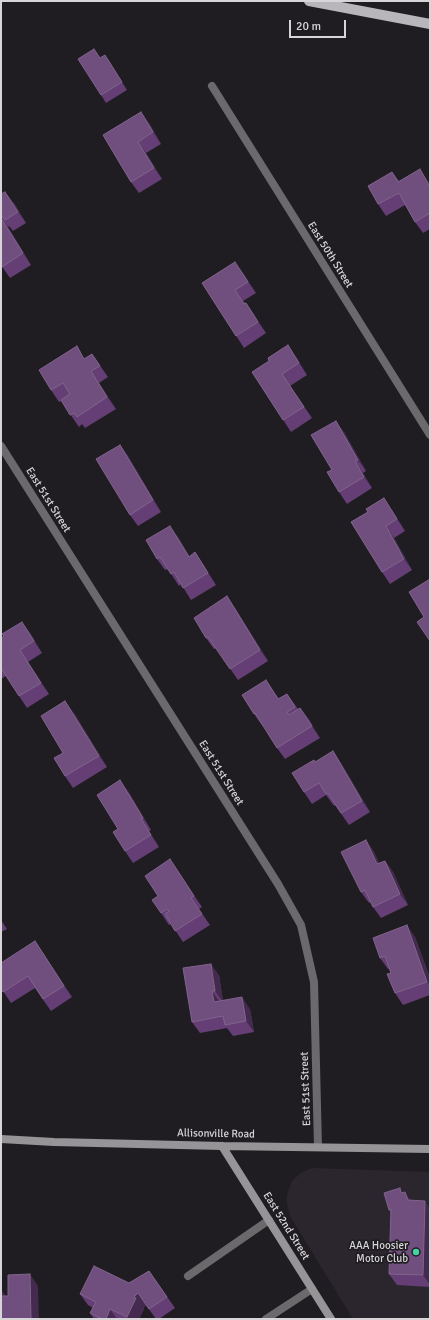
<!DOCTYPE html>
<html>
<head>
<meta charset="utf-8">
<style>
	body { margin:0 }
	#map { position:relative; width:431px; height:1320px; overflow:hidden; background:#201d22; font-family:Signika,sans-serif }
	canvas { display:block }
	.frame { position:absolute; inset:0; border:2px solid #d7d5d8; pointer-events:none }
	.scale { position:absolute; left:289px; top:20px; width:57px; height:18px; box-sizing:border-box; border:2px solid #d7d5d8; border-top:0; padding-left:5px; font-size:12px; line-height:14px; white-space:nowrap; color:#d7d5d8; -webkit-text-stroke:3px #201d22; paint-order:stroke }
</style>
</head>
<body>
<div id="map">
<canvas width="431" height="1320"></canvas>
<div class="frame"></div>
<div class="scale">20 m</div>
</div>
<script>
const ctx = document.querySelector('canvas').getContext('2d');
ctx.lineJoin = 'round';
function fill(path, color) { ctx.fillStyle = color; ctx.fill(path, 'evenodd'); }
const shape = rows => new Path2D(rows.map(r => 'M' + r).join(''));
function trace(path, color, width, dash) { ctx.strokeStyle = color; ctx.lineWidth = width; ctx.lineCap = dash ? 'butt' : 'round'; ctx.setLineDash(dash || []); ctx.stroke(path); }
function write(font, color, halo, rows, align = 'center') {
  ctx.font = font + ' Signika,sans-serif'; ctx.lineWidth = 3.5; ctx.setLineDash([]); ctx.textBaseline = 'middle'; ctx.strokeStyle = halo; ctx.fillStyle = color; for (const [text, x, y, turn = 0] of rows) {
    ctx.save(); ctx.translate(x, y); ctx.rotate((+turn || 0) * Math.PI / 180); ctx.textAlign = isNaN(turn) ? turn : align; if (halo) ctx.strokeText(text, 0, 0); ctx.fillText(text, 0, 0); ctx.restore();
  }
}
fill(shape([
	[312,1168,430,1172,430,1319,353,1319,290,1216,287,1204,287,1195,292,1181,302,1172]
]), '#2b252e');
trace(shape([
	[188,1276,269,1220],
	[266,1319,312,1289]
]), '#6b696c', 8);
trace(shape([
	[212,86,430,435],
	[1,446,278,884,301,925,314,982,318,1147]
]), '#6b696c', 8);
trace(shape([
	[1,1139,54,1142,222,1146,430,1149],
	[222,1146,331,1319]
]), '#979498', 8);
trace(shape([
	[309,1,430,24]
]), '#b9b6bb', 10);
fill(shape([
	[100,57,110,63,127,90,106,103,101,95],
	[149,123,161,144,146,153,162,179,139,193,131,182,103,135],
	[392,172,399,181,428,181,430,184,430,229,423,233,415,222,405,205,386,216,378,204],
	[1,194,14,203,26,223,13,231,9,226,8,227,31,265,10,278,1,265],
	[243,273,256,293,243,301,245,303,246,303,266,333,244,348,202,283],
	[92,354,108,377,99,383,116,409,85,428,82,424,79,427,61,401,59,402,51,390],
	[296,357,307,375,290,386,312,418,291,432,252,372],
	[344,432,366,471,363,473,372,488,347,504,339,492,332,470],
	[120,445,128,456,161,512,138,526,130,515],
	[392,510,405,531,394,538,412,570,390,584,382,572,351,522],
	[178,537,189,556,203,564,216,585,191,600,181,584,179,586,168,569,165,570,157,559],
	[235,608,268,661,238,680,216,648,214,649,206,638],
	[30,633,42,653,28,662,49,694,27,708,6,676,1,679,1,638],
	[266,680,279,699,287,694,298,709,300,708,320,738,285,759,277,748,263,725,262,725,254,714],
	[74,713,107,767,73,788,65,776,63,753],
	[333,751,341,763,370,812,349,825,335,805,334,806,326,795,312,804,304,792,316,762],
	[128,791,151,830,149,831,159,847,133,863,125,851,118,829],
	[366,840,374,852,379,863,385,861,393,872,408,905,381,918,373,907,370,902,369,903,361,892],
	[178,871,202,907,199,909,210,925,183,942,171,924,169,925,161,913,158,896],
	[1,920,7,929,1,932],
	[415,937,430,978,430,995,403,1005,395,993,391,973,389,969,388,969,380,958],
	[35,941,43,953,72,997,51,1011,35,988,11,1003,1,988],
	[219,975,223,1001,250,1009,254,1032,233,1036,227,1028,200,1033,192,1022],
	[403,1193,411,1200,430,1208,430,1287,397,1285,389,1274,391,1213,389,1210],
	[149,1271,175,1308,159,1319,156,1319,146,1305,143,1308,144,1309,139,1319,94,1319,90,1313,93,1308,88,1305,80,1294,129,1283]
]), '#643e74');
fill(shape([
	[141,112,149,123,161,144,153,132],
	[138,142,146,153,162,179,154,168],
	[420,169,430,184,430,187],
	[5,192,14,203,26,223,18,212],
	[1,218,8,227,31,265,23,253],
	[235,262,243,273,256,293,248,282],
	[246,303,254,314,266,333,258,322],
	[288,345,296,357,307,375,299,363],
	[92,354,100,365,108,377,100,366],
	[91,371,99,383,116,409,107,397],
	[336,421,344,432,366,471,358,460],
	[120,445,128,456,161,512,153,500],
	[355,461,363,473,372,488,364,477],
	[384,498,392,510,405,531,397,519],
	[170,526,178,537,197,568,189,557],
	[386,526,394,538,412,570,404,559],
	[195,552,203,564,216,585,208,573],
	[227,596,235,608,268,661,260,650],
	[22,622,30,633,42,653,34,641],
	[20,650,28,662,49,694,41,683],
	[266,680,286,710,278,699],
	[65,701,74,713,107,767,99,756],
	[300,708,309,719,320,738],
	[333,751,341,763,370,812,362,801],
	[120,780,128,791,151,830,143,818],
	[141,819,149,831,159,847,151,835],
	[366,840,374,852,385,876,377,864],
	[170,859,202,907,194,896],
	[385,861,393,872,408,905,400,894],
	[191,898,199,909,210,925,202,914],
	[407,925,415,937,430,978,430,985,427,982],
	[35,941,43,953,72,997,64,986],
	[211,964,219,975,223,1002,215,991],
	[212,991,220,1002,214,1002],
	[242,997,250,1009,254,1032,246,1021],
	[400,1188,407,1199,405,1192,413,1204,416,1212,401,1193],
	[425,1201,430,1208,430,1285,423,1275],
	[30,1274,38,1286,39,1319,31,1319],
	[1,1289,8,1299,1,1297],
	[138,1293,146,1305,143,1308,144,1309,139,1319,128,1319,127,1317,134,1297],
	[110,1309,117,1319,106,1319]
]), '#432a4e');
const building = shape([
	[94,49,100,58,105,55,122,82,101,95,78,59,94,49],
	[141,112,153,132,138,142,154,168,131,182,103,135,141,112],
	[420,169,430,187,430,213,415,222,399,193,378,204,368,186,392,172,398,182,420,169],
	[5,192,18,212,5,220,1,215,1,194,5,192],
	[1,218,23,253,2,267,1,265,1,218],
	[235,262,248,282,235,290,244,304,246,303,258,322,236,336,202,283,235,262],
	[288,345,299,363,282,374,304,407,283,420,252,372,269,361,268,358,288,345],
	[77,346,84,359,92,354,100,366,91,371,107,397,77,417,74,413,70,415,61,400,70,394,63,383,51,390,39,370,77,346],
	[336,421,358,460,355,461,364,477,339,492,327,472,332,470,311,435,336,421],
	[120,445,153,500,130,515,96,459,120,445],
	[384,498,397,519,386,526,404,559,382,572,351,522,368,512,366,509,384,498],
	[170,526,189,557,195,552,208,573,183,588,174,572,171,574,160,557,157,559,146,540,170,526],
	[430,579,430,641,417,622,424,617,409,592,430,579],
	[227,596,260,650,230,669,208,637,206,638,194,618,227,596],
	[22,622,34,641,20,650,41,683,19,696,1,668,1,638,4,636,2,634,22,622],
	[266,680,278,699,287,694,295,707,287,712,289,715,300,708,312,726,277,748,255,713,254,714,242,695,266,680],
	[65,701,99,756,65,776,54,758,63,753,41,716,65,701],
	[333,751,362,801,341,813,328,793,326,794,319,783,304,792,292,773,314,760,315,762,333,751],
	[120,780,143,818,141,819,151,835,125,851,113,832,118,829,97,795,120,780],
	[366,840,377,864,385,861,400,894,373,907,365,890,361,892,341,852,366,840],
	[170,859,194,896,191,898,202,914,175,931,165,914,169,911,167,909,161,913,152,900,158,896,145,876,170,859],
	[407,925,427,982,395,993,387,974,391,973,385,956,380,958,373,938,407,925],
	[35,941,64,986,43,999,28,976,3,992,1,988,1,963,35,941],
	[211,964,215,991,212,991,214,1002,242,997,246,1021,225,1025,223,1016,192,1022,183,968,211,964],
	[400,1188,401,1193,405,1192,408,1200,425,1201,423,1275,389,1274,391,1209,389,1210,384,1193,400,1188],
	[94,1266,129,1283,149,1271,167,1297,149,1309,138,1293,134,1297,136,1298,127,1317,110,1309,106,1319,102,1319,90,1313,96,1302,80,1294,94,1266],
	[30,1274,31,1319,1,1319,1,1296,8,1296,8,1275,30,1274]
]);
fill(building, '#704f7e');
trace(building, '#80648c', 1);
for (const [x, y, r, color] of [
	[416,1252,4,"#43d4a0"]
]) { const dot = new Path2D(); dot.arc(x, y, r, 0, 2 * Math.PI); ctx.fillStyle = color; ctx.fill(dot); trace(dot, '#201d22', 1.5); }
write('11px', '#d7d5d8', '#201d22', [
	["East 50th Street",330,255,58],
	["East 51st Street",48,500,58],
	["East 51st Street",221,773,58],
	["East 51st Street",306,1089,-92],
	["Allisonville Road",216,1134,1],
	["East 52nd Street",286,1226,58]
]);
write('11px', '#d7d5d8', '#201d22', [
	["AAA Hoosier",408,1246],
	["Motor Club",408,1259]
], 'right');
</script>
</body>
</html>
